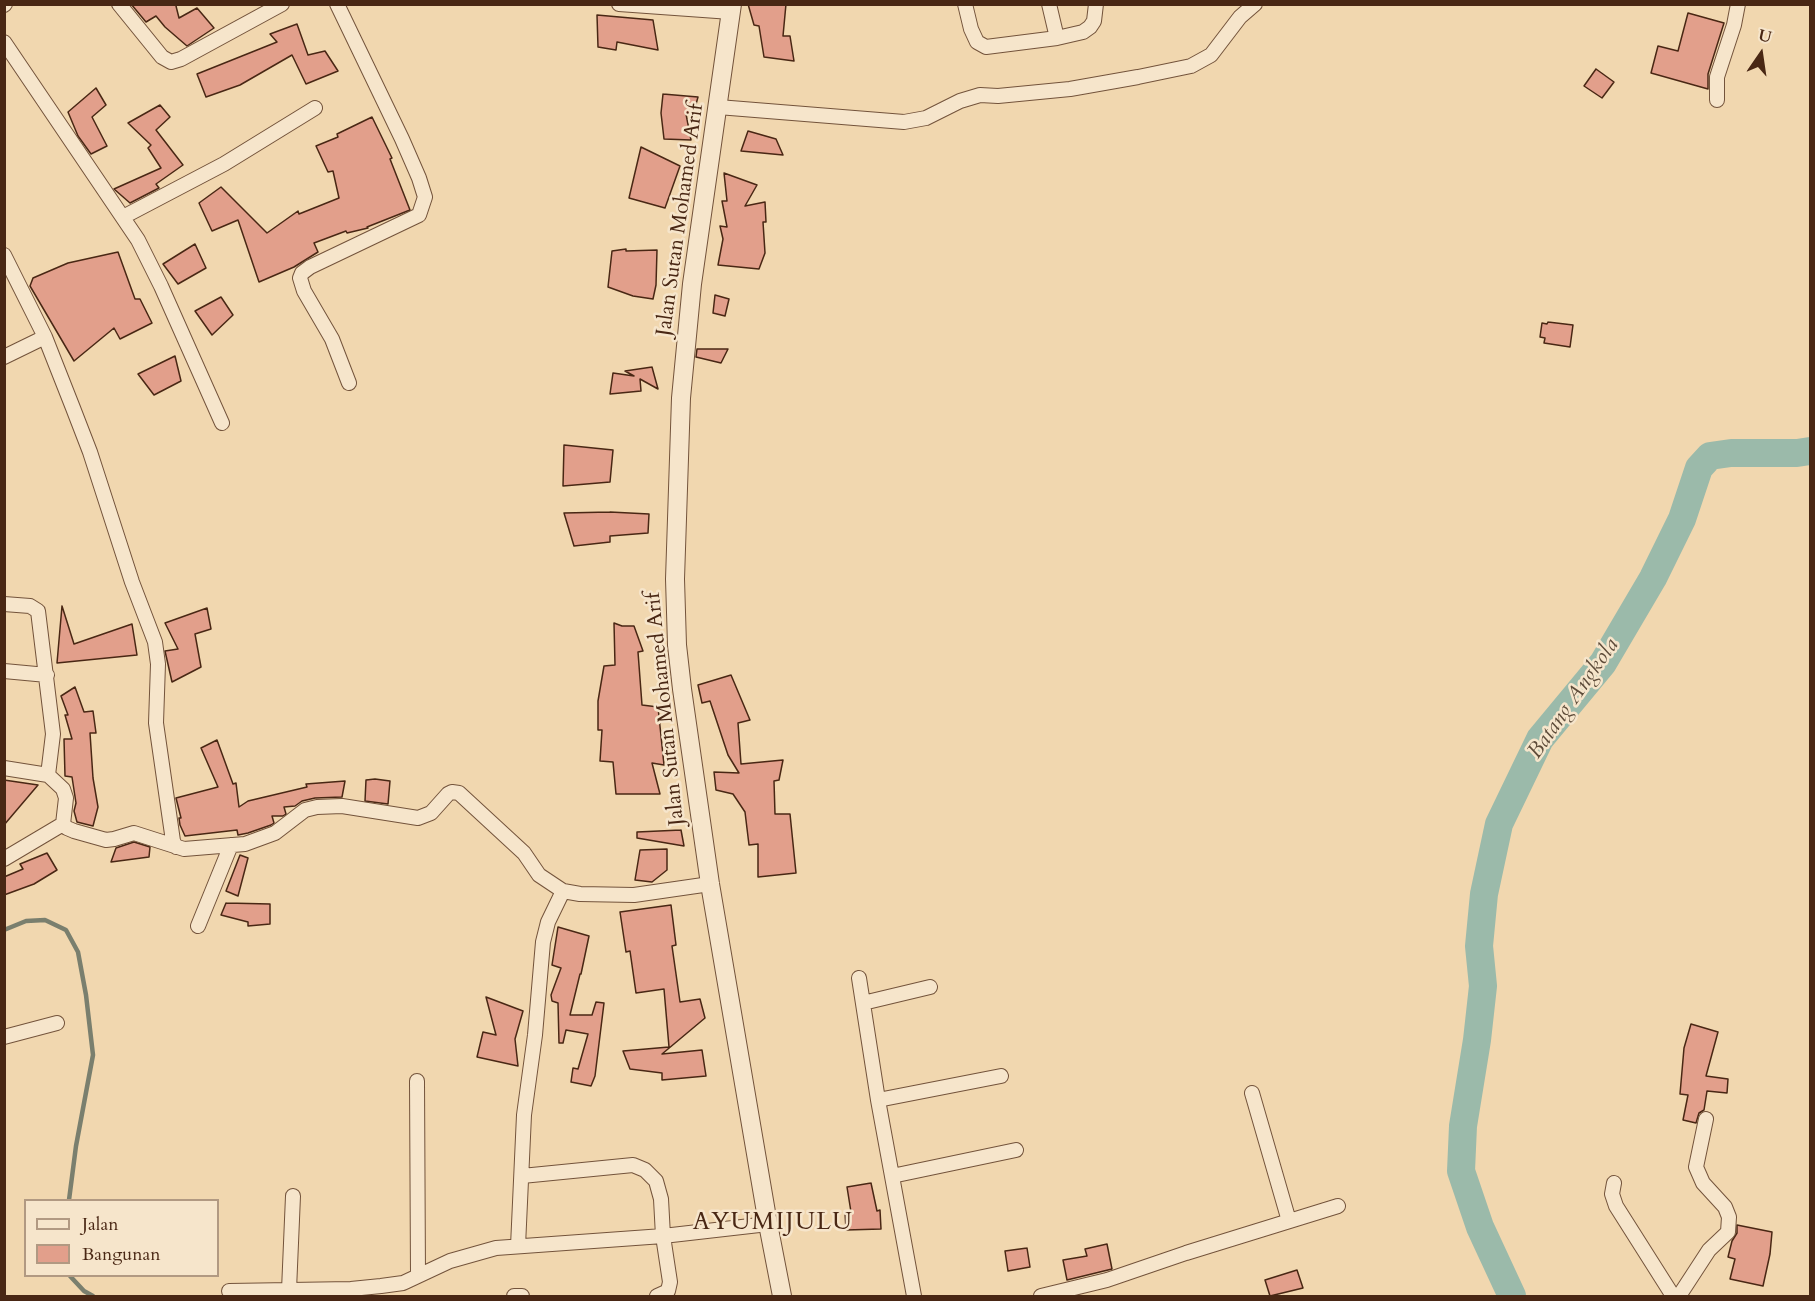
<!DOCTYPE html>
<html>
<head>
<meta charset="utf-8">
<style>
	body { margin:0 }
	#map { position:relative; width:1815px; height:1301px; overflow:hidden; background:#f1d7af; font-family:Cardo,serif }
	canvas { display:block }
	.frame { position:absolute; inset:0; border:6px solid #492714; pointer-events:none }
	.legend { position:absolute; left:24px; top:1199px; width:195px; height:78px; box-sizing:border-box; background:#f6e5cb; border:2px solid #b19982; margin:0; padding:8px 10px; list-style:none; font-size:18px; color:#492714 }
	.legend li { display:flex; align-items:center; gap:12px; height:30px }
	.legend b { width:30px; border:2px solid #b19982 }
	.north { position:absolute; left:1731px; top:24px; width:60px; height:60px; -webkit-text-stroke:4px #f6e5cb; paint-order:stroke; rotate:13deg; font-size:16px; font-weight:700; line-height:24px; text-align:center; color:#492714 }
	.north::after { content:''; display:block; margin:auto; width:21px; height:27px; background:#492714; clip-path:polygon(50% 0,100% 100%,50% 72%,0 100%) }
</style>
</head>
<body>
<div id="map">
<canvas width="1815" height="1301"></canvas>
<div class="frame"></div>
<ul class="legend">
<li><b style="height:8px;background:#f6e5cb"></b>Jalan</li>
<li><b style="height:16px;background:#e29f8b"></b>Bangunan</li>
</ul>
<div class="north">U</div>
</div>
<script>
const ctx = document.querySelector('canvas').getContext('2d');
ctx.lineJoin = 'round';
const shape = rows => new Path2D(rows.map(r => 'M' + r).join(''));
function trace(path, color, width, dash) { ctx.strokeStyle = color; ctx.lineWidth = width; ctx.lineCap = dash ? 'butt' : 'round'; ctx.setLineDash(dash || []); ctx.stroke(path); }
function fill(path, color) { ctx.fillStyle = color; ctx.fill(path, 'evenodd'); }
function write(font, color, halo, rows, align = 'center') {
  ctx.font = font + ' Cardo,serif'; ctx.lineWidth = 5; ctx.setLineDash([]); ctx.textBaseline = 'middle'; ctx.strokeStyle = halo; ctx.fillStyle = color; for (const [text, x, y, turn = 0] of rows) {
    ctx.save(); ctx.translate(x, y); ctx.rotate((+turn || 0) * Math.PI / 180); ctx.textAlign = isNaN(turn) ? turn : align; if (halo) ctx.strokeText(text, 0, 0); ctx.fillText(text, 0, 0); ctx.restore();
  }
}
trace(shape([
	[4,930,26,921,45,920,66,930,78,952,86,995,93,1055,76,1146,69,1200],
	[70,1276,84,1291,93,1296]
]), '#7a7f6e', 4.5);
trace(shape([
	[1512,1296,1480,1227,1461,1171,1463,1126,1477,1040,1483,986,1479,946,1484,894,1499,824,1540,739,1603,663,1653,578,1682,519,1699,468,1710,456,1731,453,1797,453,1810,451]
]), '#9bbaaa', 28);
const building = shape([
	[131,4,179,4,176,6,179,18,197,8,214,28,187,46,165,27,156,16,146,22,131,4],
	[748,4,786,4,783,36,790,36,794,61,764,57,759,26,754,25,748,4],
	[1688,13,1724,23,1708,74,1708,89,1651,73,1658,46,1678,51,1688,13],
	[597,15,653,20,658,50,617,42,616,50,598,47,597,15],
	[297,24,308,55,325,51,338,71,306,84,292,55,240,85,206,97,197,74,277,42,270,34,297,24],
	[1596,69,1614,82,1602,98,1584,86,1596,69],
	[96,88,106,105,92,117,107,146,91,154,78,136,68,112,96,88],
	[663,94,698,97,693,115,686,114,691,140,664,139,661,113,663,94],
	[160,105,170,117,156,130,183,165,156,184,159,188,130,203,114,189,161,168,148,148,151,145,128,123,160,105],
	[372,117,392,158,390,159,410,210,367,227,368,228,347,233,346,231,314,243,318,252,294,267,259,282,238,220,212,231,199,203,221,187,267,233,298,211,299,214,339,198,333,171,328,172,316,146,338,137,337,134,372,117],
	[748,131,776,139,783,155,741,151,748,131],
	[641,147,680,166,665,208,629,198,641,147],
	[724,173,757,185,745,206,765,202,766,222,763,222,765,253,759,269,718,265,723,239,720,226,727,227,722,201,727,201,724,173],
	[195,244,206,268,178,284,163,264,195,244],
	[626,249,626,251,657,250,656,285,653,299,633,296,608,287,612,251,626,249],
	[118,252,135,299,140,299,152,323,120,339,114,328,74,361,30,286,33,278,68,263,118,252],
	[715,295,729,299,725,316,713,313,715,295],
	[221,297,233,315,212,335,195,311,221,297],
	[1548,322,1573,325,1570,347,1544,343,1545,338,1540,337,1542,323,1547,324,1548,322],
	[697,349,728,349,721,363,696,357,697,349],
	[175,356,181,381,154,395,138,374,175,356],
	[652,367,658,389,640,379,641,391,610,394,613,373,634,376,625,371,652,367],
	[564,445,613,450,610,482,563,486,564,445],
	[610,512,649,514,648,533,610,536,610,542,574,546,564,513,610,512],
	[62,606,74,644,132,624,137,655,57,663,62,606],
	[207,608,211,629,195,634,201,667,172,682,165,651,178,649,165,623,207,608],
	[614,623,622,626,634,626,643,651,638,652,642,705,658,707,664,765,652,763,660,794,616,794,613,762,600,761,602,730,598,730,598,701,604,666,615,665,614,623],
	[731,675,750,720,738,723,741,764,783,760,779,780,774,781,775,814,790,814,796,873,758,877,758,844,749,845,745,812,733,794,716,790,714,772,739,773,728,755,710,701,702,703,698,685,731,675],
	[75,687,84,712,93,711,96,733,90,733,93,778,98,807,93,826,77,822,74,811,76,803,72,777,65,776,64,739,72,739,65,715,68,715,61,696,75,687],
	[217,740,233,784,236,783,239,807,248,801,307,787,306,784,345,781,342,797,315,798,302,801,295,806,284,807,286,814,283,816,272,816,274,823,271,825,248,833,238,835,237,830,185,836,180,825,179,818,181,818,176,798,218,787,201,748,217,740],
	[375,779,390,781,388,804,365,801,366,780,375,779],
	[4,780,38,785,4,825,4,780],
	[681,830,684,846,637,838,637,832,681,830],
	[134,842,150,847,149,857,111,862,116,848,134,842],
	[667,849,667,870,652,882,635,880,640,850,667,849],
	[47,853,57,870,34,884,4,895,4,877,23,869,20,864,47,853],
	[240,855,248,858,238,896,226,891,240,855],
	[226,903,270,904,270,924,248,926,248,922,221,915,226,903],
	[671,905,676,945,672,946,680,1002,700,999,705,1018,662,1054,702,1050,706,1076,662,1080,662,1073,630,1069,623,1051,669,1047,664,989,636,993,630,951,626,952,620,912,671,905],
	[558,927,589,936,581,974,580,974,570,1015,592,1015,596,1002,604,1003,595,1076,591,1086,571,1082,573,1068,578,1069,588,1034,566,1030,563,1043,559,1043,558,1003,552,1001,551,995,561,968,552,965,558,927],
	[486,997,523,1011,515,1039,518,1066,477,1057,483,1032,496,1035,486,997],
	[1691,1024,1718,1032,1706,1076,1728,1079,1727,1093,1707,1091,1704,1110,1699,1113,1696,1123,1683,1120,1688,1095,1680,1094,1684,1048,1691,1024],
	[871,1183,877,1211,880,1210,881,1229,846,1230,845,1212,851,1212,847,1187,871,1183],
	[1737,1225,1772,1232,1770,1254,1763,1286,1730,1279,1735,1259,1728,1257,1732,1241,1737,1233,1737,1225],
	[1107,1244,1112,1269,1067,1280,1063,1260,1087,1256,1085,1249,1107,1244],
	[1027,1248,1030,1267,1008,1271,1005,1251,1027,1248],
	[1297,1270,1303,1288,1270,1296,1265,1280,1297,1270]
]);
fill(building, '#e29f8b');
trace(building, '#492714', 1.5);
const minor = shape([
	[119,4,162,57,171,62,181,59,282,4],
	[337,4,402,139,419,178,425,197,419,215,310,267,302,273,300,278,304,291,332,339,349,383],
	[619,4,731,12],
	[965,4,971,29,977,42,986,47,1057,38,1083,32,1090,27,1094,21,1096,4],
	[1049,4,1057,38],
	[4,5,5,4],
	[4,42,138,240,161,286,222,423],
	[1717,100,1717,77,1734,25,1738,4],
	[718,107,904,122,926,118,960,101,980,95,998,96,1070,89,1138,77,1191,66,1211,55,1240,17,1255,4],
	[123,217,224,164,315,108],
	[4,255,45,337,73,408,90,452,132,582,155,642,158,664,156,723,173,841,176,847],
	[4,357,45,337],
	[4,604,30,606,38,611,53,734,48,775],
	[4,671,47,675],
	[4,768,48,775,63,789,66,798,63,824],
	[63,824,67,828,74,831,106,840,114,839,134,833,184,849,245,844,275,833,305,810,317,807,342,806,418,818,431,813,448,794,452,792,459,793,524,853,539,875,563,891,580,894,634,895,710,884],
	[4,859,63,824],
	[198,926,231,845],
	[859,978,878,1100,914,1296],
	[863,1003,930,987],
	[4,1037,57,1023],
	[417,1081,418,1275],
	[1252,1093,1289,1221],
	[878,1100,1001,1076],
	[522,1176,633,1165,645,1170,656,1181,661,1199,663,1236,670,1282,668,1291,657,1296],
	[892,1176,1016,1150],
	[1614,1183,1612,1194,1616,1206,1673,1296],
	[518,1246,524,1115,535,1035,543,942,548,922,563,891],
	[289,1290,293,1196],
	[229,1291,351,1289,381,1286,403,1283,450,1261,496,1248,663,1236,768,1224],
	[514,1296,522,1296],
	[1041,1296,1107,1280,1186,1253,1338,1206],
	[1679,1296,1709,1250,1728,1232,1729,1217,1725,1207,1703,1183,1696,1167,1706,1119]
]);
const tertiary = shape([
	[732,4,692,284,681,398,675,579,677,645,682,689,710,884,768,1224,782,1296]
]);
trace(minor, '#73533b', 16);
trace(tertiary, '#73533b', 20);
trace(minor, '#f6e5cb', 14);
trace(tertiary, '#f6e5cb', 18);
write('21px', '#492714', '#f6e5cb', [
	["Jalan Sutan Mohamed Arif",681,220,-82],
	["Jalan Sutan Mohamed Arif",666,709,-96]
]);
write('italic 22px', '#5e4c3a', '#f6e5cb', [
	["Batang Angkola",1574,699,-55]
]);
ctx.letterSpacing = '1.5px';
write('24px', '#492714', '#f6e5cb', [
	["AYUMIJULU",773,1223]
]);
ctx.letterSpacing = '0px';
</script>
</body>
</html>
